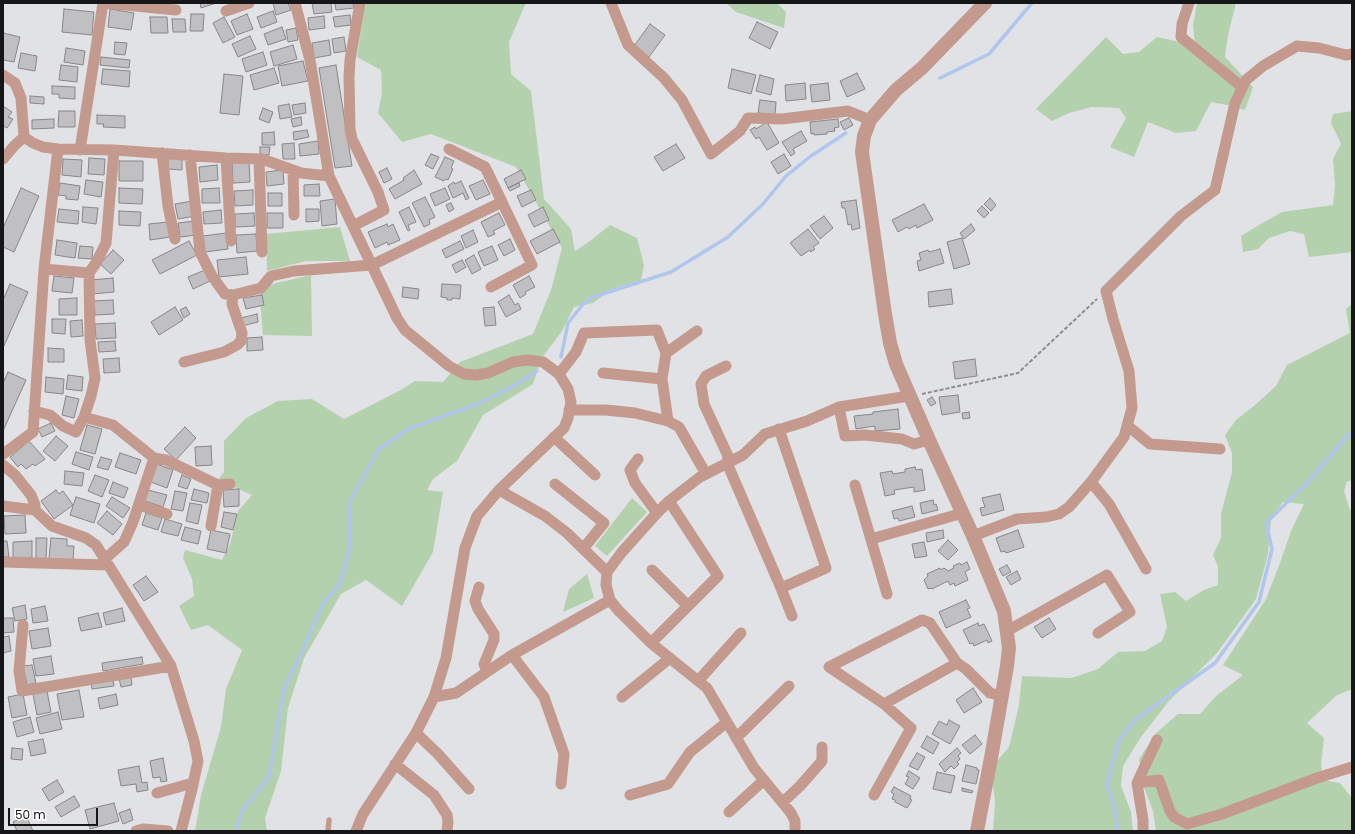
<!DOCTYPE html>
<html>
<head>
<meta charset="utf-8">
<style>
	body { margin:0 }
	#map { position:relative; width:1355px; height:834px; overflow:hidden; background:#e0e2e5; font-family:Poppins,sans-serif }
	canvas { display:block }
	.frame { position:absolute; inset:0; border:4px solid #151617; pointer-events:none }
	.scale { position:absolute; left:8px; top:808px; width:90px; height:18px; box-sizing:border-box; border:2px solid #151617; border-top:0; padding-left:5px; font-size:12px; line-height:14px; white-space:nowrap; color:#151617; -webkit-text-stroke:3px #fff; paint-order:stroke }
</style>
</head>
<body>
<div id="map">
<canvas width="1355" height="834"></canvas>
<div class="frame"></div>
<div class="scale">50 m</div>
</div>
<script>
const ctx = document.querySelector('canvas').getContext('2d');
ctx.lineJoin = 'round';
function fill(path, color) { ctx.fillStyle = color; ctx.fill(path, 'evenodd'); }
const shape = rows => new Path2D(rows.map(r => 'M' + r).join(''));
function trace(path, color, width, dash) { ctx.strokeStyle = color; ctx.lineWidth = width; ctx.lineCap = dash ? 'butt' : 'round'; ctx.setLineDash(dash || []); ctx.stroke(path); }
fill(shape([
	[365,3,526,3,509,42,511,74,531,91,544,199,571,229,575,251,590,241,610,225,637,238,644,265,641,280,612,289,593,303,574,307,562,331,541,359,533,384,483,415,457,461,433,479,427,490,443,492,433,552,402,606,366,580,341,594,304,658,288,708,281,771,265,818,267,831,195,831,201,795,221,727,226,689,242,650,208,625,191,630,179,606,194,596,192,579,183,558,185,550,222,560,230,544,238,511,252,495,218,480,224,472,224,441,246,418,278,401,312,399,344,419,399,391,415,381,443,382,460,362,533,334,551,290,562,248,516,167,431,134,402,142,378,113,382,93,381,70,357,57],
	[726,3,777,3,786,12,784,28,736,12],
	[1197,3,1236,3,1228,35,1225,57,1253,87,1245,110,1227,105,1211,102,1196,131,1176,133,1148,122,1134,157,1110,147,1126,118,1119,108,1092,107,1069,113,1052,121,1036,109,1106,37,1123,54,1139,52,1157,37,1195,45,1193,25],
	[1352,111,1352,252,1309,257,1304,234,1290,231,1269,238,1258,249,1243,252,1241,236,1259,225,1282,212,1333,205,1335,185,1333,159,1341,144,1331,123,1333,114],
	[340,227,350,261,306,261,267,271,266,234],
	[311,275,312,336,263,335,259,287],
	[1352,304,1352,480,1347,482,1344,491,1350,510,1352,510,1352,689,1337,695,1307,723,1324,738,1321,765,1323,780,1340,783,1351,797,1352,831,1156,831,1153,811,1143,785,1139,759,1156,733,1178,714,1200,714,1216,696,1243,675,1223,665,1266,599,1280,563,1291,531,1304,504,1283,502,1271,519,1268,554,1256,599,1217,653,1169,701,1141,737,1123,766,1121,786,1131,812,1133,831,993,831,995,802,991,768,1009,747,1019,705,1022,676,1072,678,1098,669,1118,652,1145,651,1162,641,1167,627,1160,594,1175,592,1186,601,1204,590,1218,585,1218,567,1213,555,1221,538,1221,514,1232,472,1232,453,1225,435,1236,420,1255,405,1276,386,1287,365,1350,333,1346,309],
	[632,498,647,512,607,556,595,546],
	[587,574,594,598,563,612,569,589]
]), '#b4d1ae');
trace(shape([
	[940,78,989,54,1032,3],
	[561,357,568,323,584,303,593,297,671,272,728,237,763,204,786,176,811,156,846,133],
	[236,831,242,811,269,777,284,689,298,660,324,602,340,584,349,551,350,501,378,450,408,429,480,403,519,383,537,371],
	[1118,831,1114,804,1107,786,1112,764,1120,739,1135,720,1215,663,1259,602,1272,549,1266,523,1308,482,1349,434,1352,434]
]), '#b0c6ed', 3.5);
const building = shape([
	[200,3,216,3,201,8,200,3],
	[273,3,288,3,291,10,276,15,273,3],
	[312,3,331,3,332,12,314,14,312,3],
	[335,3,353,3,354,8,336,10,335,3],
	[64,9,94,12,92,35,62,32,64,9],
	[110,9,134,13,131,30,108,27,110,9],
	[273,11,277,22,261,28,257,17,273,11],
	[191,14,204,14,203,31,190,31,191,14],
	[247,14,253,29,237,35,231,21,247,14],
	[350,15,351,25,335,27,333,17,350,15],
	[324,16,325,28,309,30,308,18,324,16],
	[150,17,167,17,168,33,151,33,150,17],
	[224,17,235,37,223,43,213,23,224,17],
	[172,19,185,19,186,32,173,32,172,19],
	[757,22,778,32,770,49,749,38,757,22],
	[650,24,665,35,649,57,634,46,650,24],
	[282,27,286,39,268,45,264,34,282,27],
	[296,28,298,40,288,42,286,30,296,28],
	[3,33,20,37,14,62,3,60,3,33],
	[250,36,256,49,238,57,232,44,250,36],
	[344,37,346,51,334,53,332,39,344,37],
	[329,40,331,55,314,58,312,43,329,40],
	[115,42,127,43,125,55,114,54,115,42],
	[293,45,297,59,274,66,270,52,293,45],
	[66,48,85,51,83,65,64,62,66,48],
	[263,52,267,65,246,72,242,59,263,52],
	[21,53,37,56,35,71,18,68,21,53],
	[101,57,130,60,129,68,100,65,101,57],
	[303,61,308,81,282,86,278,66,303,61],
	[61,65,78,67,77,82,59,80,61,65],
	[336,65,352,166,335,168,319,68,336,65],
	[274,68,279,83,254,90,250,75,274,68],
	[103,69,130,71,129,87,101,84,103,69],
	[732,69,756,75,751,94,728,88,732,69],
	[857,73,865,89,847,97,840,81,857,73],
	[224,74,243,76,239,115,220,113,224,74],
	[760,75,774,79,771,95,756,91,760,75],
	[805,83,806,99,786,101,785,85,805,83],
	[828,83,830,100,812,102,810,85,828,83],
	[52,86,75,87,75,99,59,98,59,94,52,94,52,86],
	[30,96,44,97,44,104,30,103,30,96],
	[760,100,776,102,775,115,758,113,760,100],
	[305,103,306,113,294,115,292,105,305,103],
	[289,104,292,117,280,119,278,106,289,104],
	[3,106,12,112,8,117,13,119,7,128,3,126,3,106],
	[263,108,273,112,269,123,259,119,263,108],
	[59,111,75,111,75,127,58,127,59,111],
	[97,115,125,116,125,128,103,127,104,124,97,124,97,115],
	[301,117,302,125,293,127,291,119,301,117],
	[849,118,853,125,844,130,840,122,849,118],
	[54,119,54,128,32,129,32,120,54,119],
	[838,119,839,127,834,128,835,131,827,132,827,134,814,135,814,133,811,134,810,122,838,119],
	[767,122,779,143,767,150,759,137,756,139,750,130,755,127,756,129,767,122],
	[307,130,309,137,294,140,293,132,307,130],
	[801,131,807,141,793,149,795,153,791,156,782,142,801,131],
	[274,132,275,145,262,145,262,133,274,132],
	[318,141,319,154,300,156,299,144,318,141],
	[294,143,295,159,283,159,282,144,294,143],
	[676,144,685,158,663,171,654,157,676,144],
	[260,147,270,147,269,155,260,154,260,147],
	[431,154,439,157,433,169,425,165,431,154],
	[784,154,791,166,778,174,771,162,784,154],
	[168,157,182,157,182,170,168,169,168,157],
	[445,157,454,161,451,168,453,169,448,180,446,179,444,181,435,177,445,157],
	[89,158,105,159,104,175,88,174,89,158],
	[63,159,82,160,81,177,62,175,63,159],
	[119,161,143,161,143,181,119,181,119,161],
	[232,162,249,162,250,182,233,183,232,162],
	[217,165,218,180,200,182,199,167,217,165],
	[387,168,392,179,384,183,379,172,387,168],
	[283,170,284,184,267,186,266,172,283,170],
	[414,170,422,184,395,199,389,189,404,180,403,178,414,170],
	[521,170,526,179,508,188,504,179,521,170],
	[86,180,103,182,101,197,84,194,86,180],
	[483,180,490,194,476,200,469,186,483,180],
	[461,181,469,198,466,200,463,193,453,198,448,186,454,182,455,184,461,181],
	[60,183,80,186,78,200,66,199,66,196,58,195,60,183],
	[519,183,520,186,510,191,508,188,519,183],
	[319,184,320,196,304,196,304,185,319,184],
	[21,188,39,196,14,252,3,247,3,228,21,188],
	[119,188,143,189,142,204,119,203,119,188],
	[219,188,220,203,202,203,202,189,219,188],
	[445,188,450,199,435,206,430,194,445,188],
	[253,190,253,205,235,206,234,191,253,190],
	[531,190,536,200,522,207,517,196,531,190],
	[268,193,282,193,282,206,268,206,268,193],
	[425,197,435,217,429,220,430,224,424,227,412,203,425,197],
	[990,198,996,205,991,211,984,204,990,198],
	[335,199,337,224,322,226,320,201,335,199],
	[856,200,860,228,852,230,851,224,848,225,845,208,842,208,841,202,856,200],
	[193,201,195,216,178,219,175,204,193,201],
	[451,203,454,209,449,212,446,205,451,203],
	[924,204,933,220,917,228,916,225,909,229,907,227,898,232,892,220,924,204],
	[982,206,989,213,984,218,977,211,982,206],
	[83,207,98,208,96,224,82,222,83,207],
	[409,207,416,222,408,225,410,230,408,231,399,212,409,207],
	[543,207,549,220,534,227,528,215,543,207],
	[59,209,79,211,78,224,57,222,59,209],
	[306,209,319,209,319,221,306,222,306,209],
	[221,210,222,223,204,224,203,212,221,210],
	[119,211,141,212,140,226,119,225,119,211],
	[254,213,255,226,235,227,235,214,254,213],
	[267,213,283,213,283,228,267,228,267,213],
	[499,213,505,225,493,231,495,234,488,237,481,222,499,213],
	[824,216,833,228,820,239,810,226,824,216],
	[195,221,197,235,180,237,178,223,195,221],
	[168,222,170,237,150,240,149,224,168,222],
	[387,224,388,227,393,224,400,240,388,245,387,242,375,248,368,232,387,224],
	[971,224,975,230,964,239,960,233,971,224],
	[553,229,560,242,537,254,530,241,553,229],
	[808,229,819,243,813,247,815,249,811,252,810,250,801,256,790,243,808,229],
	[473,230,478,242,466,248,461,236,473,230],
	[226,233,228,249,205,252,203,236,226,233],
	[256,234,257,251,237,253,236,235,256,234],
	[962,238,970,264,954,269,947,242,962,238],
	[510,239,515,250,504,256,498,245,510,239],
	[57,240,77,243,75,258,55,255,57,240],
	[189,241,197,255,160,274,152,260,189,241],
	[460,241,464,249,446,258,442,250,460,241],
	[80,246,93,247,92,259,78,258,80,246],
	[492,246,498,260,484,266,478,252,492,246],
	[940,249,944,263,919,271,917,261,921,260,919,253,928,250,929,252,940,249],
	[113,250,124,260,111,274,100,264,113,250],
	[474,255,481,269,472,274,465,260,474,255],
	[246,257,248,274,219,277,217,260,246,257],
	[462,260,466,267,456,273,452,265,462,260],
	[205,270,210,281,193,289,188,277,205,270],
	[54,276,74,278,72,293,52,291,54,276],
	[529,276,535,287,525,292,526,294,520,298,513,285,529,276],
	[113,278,114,292,92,294,91,280,113,278],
	[10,284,28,292,3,348,3,300,10,284],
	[442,284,461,285,460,299,452,298,452,300,447,300,447,298,441,297,442,284],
	[403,287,419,289,418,299,402,297,403,287],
	[951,289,953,304,929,307,928,292,951,289],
	[262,295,264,305,246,309,243,298,262,295],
	[509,295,515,305,518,303,521,309,506,317,498,302,509,295],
	[77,298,77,315,59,315,59,299,77,298],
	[113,300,114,314,95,315,94,301,113,300],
	[175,307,183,320,159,335,151,322,175,307],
	[186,307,190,314,184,318,180,310,186,307],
	[494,307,496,325,485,326,483,308,494,307],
	[257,314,258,322,242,326,241,318,257,314],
	[52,319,66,319,65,334,52,333,52,319],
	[82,320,83,336,71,337,70,321,82,320],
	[115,323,116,338,96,339,95,324,115,323],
	[262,337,263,350,247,351,247,338,262,337],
	[115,341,116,351,99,352,98,342,115,341],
	[48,348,64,349,64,362,48,362,48,348],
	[119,358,120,372,104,373,103,359,119,358],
	[975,359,977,376,955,379,953,362,975,359],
	[8,372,26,380,3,431,3,383,8,372],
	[68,375,83,377,82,391,66,389,68,375],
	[46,377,64,379,63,394,45,392,46,377],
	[958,395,960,412,942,415,939,397,958,395],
	[66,396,79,399,74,418,62,415,66,396],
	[932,397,936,403,931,406,927,400,932,397],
	[898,409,900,429,875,431,875,426,856,429,854,416,873,414,873,412,898,409],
	[969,412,970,418,963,419,962,413,969,412],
	[51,423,55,431,42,437,38,429,51,423],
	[87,425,102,429,95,454,80,450,87,425],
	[185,427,196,438,176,460,164,449,185,427],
	[56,436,68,446,55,461,43,451,56,436],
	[29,441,45,459,35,466,33,464,26,469,21,464,18,467,10,457,29,441],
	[211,446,212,465,196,466,195,447,211,446],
	[76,452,93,457,89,470,72,464,76,452],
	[120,453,141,460,136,474,115,467,120,453],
	[101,457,112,460,108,470,97,467,101,457],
	[154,463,173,470,167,488,148,481,154,463],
	[915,467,916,470,922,469,925,490,914,492,914,487,894,490,895,494,885,496,880,473,892,471,893,474,905,472,905,469,915,467],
	[65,471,84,473,82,486,64,484,65,471],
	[95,475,109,480,102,497,88,491,95,475],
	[182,475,191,479,187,489,178,486,182,475],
	[113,482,128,488,124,498,109,493,113,482],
	[194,489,209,493,207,503,191,500,194,489],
	[239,489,239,506,224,507,223,490,239,489],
	[56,490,59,494,63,491,73,505,54,519,41,501,56,490],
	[148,490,167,495,163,507,145,501,148,490],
	[175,491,187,493,183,511,171,509,175,491],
	[1000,494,1004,510,982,516,980,508,985,507,982,498,1000,494],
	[76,497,100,504,94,523,70,515,76,497],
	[112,497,130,508,123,518,106,506,112,497],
	[933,500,934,505,936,504,938,510,922,514,920,503,933,500],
	[190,503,202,505,198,524,186,521,190,503],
	[912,506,915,517,899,521,898,518,894,519,892,511,912,506],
	[107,511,122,524,113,535,97,523,107,511],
	[224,512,237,514,233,530,221,527,224,512],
	[146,513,162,518,158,530,142,525,146,513],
	[25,515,26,533,5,534,4,516,25,515],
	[165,519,182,524,178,536,161,532,165,519],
	[185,527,201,531,198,544,181,540,185,527],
	[211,530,230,534,226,553,207,549,211,530],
	[943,530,944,538,927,542,926,533,943,530],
	[1018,530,1024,547,1006,553,1005,551,1001,552,996,538,1018,530],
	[36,538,47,538,46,559,36,559,36,538],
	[51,538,67,539,67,546,74,546,73,560,49,559,51,538],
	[948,540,958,550,948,560,938,551,948,540],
	[3,541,7,541,9,557,3,557,3,541],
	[32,541,32,558,13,558,13,542,32,541],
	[924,542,927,556,915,558,912,544,924,542],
	[967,562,970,569,965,572,968,580,955,586,954,583,950,585,948,581,932,589,931,588,928,589,924,580,928,576,927,574,940,568,941,570,944,568,945,569,946,569,948,571,954,568,953,566,960,563,961,565,967,562],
	[1007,565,1011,572,1003,576,999,569,1007,565],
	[1017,571,1021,579,1011,585,1006,577,1017,571],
	[146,576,158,592,144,601,133,585,146,576],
	[966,600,970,608,967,609,971,617,946,628,939,612,966,600],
	[25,605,27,619,15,621,12,608,25,605],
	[45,606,48,621,33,623,31,609,45,606],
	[122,608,125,621,106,625,103,613,122,608],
	[98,613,102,627,81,631,78,618,98,613],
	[3,618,13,618,14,632,3,633,3,618],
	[1049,618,1056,629,1042,638,1034,627,1049,618],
	[978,623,979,626,984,624,992,641,988,643,987,640,974,646,973,643,970,644,963,630,978,623],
	[48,628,51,646,32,649,29,631,48,628],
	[9,636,11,651,3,653,3,637,9,636],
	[51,656,54,674,36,676,33,659,51,656],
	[142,657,143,664,103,671,102,663,142,657],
	[32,665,36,683,27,685,23,666,32,665],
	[131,677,132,685,121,687,119,678,131,677],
	[113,679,114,686,92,689,91,682,113,679],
	[973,688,982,702,964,713,956,700,973,688],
	[79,690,84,717,62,720,57,694,79,690],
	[47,691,51,712,37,715,33,694,47,691],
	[23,694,27,715,12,718,8,697,23,694],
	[116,694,118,705,100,709,98,698,116,694],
	[58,712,62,729,40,734,36,718,58,712],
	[30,717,34,732,17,737,13,722,30,717],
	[949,720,960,726,950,744,932,734,939,721,947,725,949,720],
	[975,735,982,744,970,754,962,745,975,735],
	[927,736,939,743,933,754,921,747,927,736],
	[43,739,46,753,31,756,28,742,43,739],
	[12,748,23,749,22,760,11,759,12,748],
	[957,748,961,753,958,756,960,759,957,762,959,764,954,769,951,766,945,772,939,764,957,748],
	[917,753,925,757,918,770,909,766,917,753],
	[163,758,167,781,161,782,160,777,153,778,150,761,163,758],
	[966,765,977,768,977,770,979,770,976,784,962,781,966,765],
	[139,766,142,783,147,782,148,790,137,792,136,784,121,786,118,770,139,766],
	[909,771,920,778,913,789,905,784,909,777,906,776,909,771],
	[937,772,955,776,951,793,933,789,937,772],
	[57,780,64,792,49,801,42,789,57,780],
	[894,787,911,796,910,799,912,800,907,808,895,802,895,800,892,799,894,794,891,792,894,787],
	[962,788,973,791,972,793,962,791,962,788],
	[74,796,80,806,61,817,55,807,74,796],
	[114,803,119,821,90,829,85,810,114,803],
	[130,809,133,820,123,824,119,813,130,809],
	[26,816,33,831,17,831,13,822,26,816]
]);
fill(building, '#c0bfc2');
trace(building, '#88868a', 1);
trace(shape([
	[922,394,1018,373,1097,299]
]), '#8d8e91', 2, [4, 2]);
trace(shape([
	[328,831,329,820]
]), '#c49a8e', 5.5);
trace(shape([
	[104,3,176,10],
	[295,3,310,60,329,176,397,318,405,330,449,366,464,374,476,375,488,373,513,362,527,360,543,362,559,374,568,389,571,402,568,418,564,428,499,490,477,516,465,548,446,658,434,697,416,733,363,814,356,831],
	[611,3,628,45,664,78,682,100,711,154,740,131,748,118,782,119,848,111,870,120],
	[1189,3,1182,24,1181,37,1242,87],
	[226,11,249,3],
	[3,75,15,83,21,98,24,137,33,143,43,147,58,149,114,150,226,158,262,159,301,173,329,176],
	[449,149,485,167,502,202],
	[80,150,103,3],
	[162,153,168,206,175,239],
	[190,155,200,252,212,276,225,294,233,295],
	[226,158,231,241],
	[3,159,15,145,24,137],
	[259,159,262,252],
	[293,170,294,215],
	[353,226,384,210,378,192,352,139,350,129,349,77,350,60,360,3],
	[44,269,89,273,96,263,106,243,114,150],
	[666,353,697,331],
	[184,362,224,352,237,345,241,341,242,333,232,304,233,295,261,288,271,276,294,271,372,265,502,202,532,265,491,287],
	[726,366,706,376,701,384,704,404,728,456,727,463,781,588,792,616],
	[603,373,662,379],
	[559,374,576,352,584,333,657,330,666,353,662,379,668,421],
	[839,407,845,436,865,435,902,439,914,444,929,440],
	[569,410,606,410,635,413,668,421,679,427,706,474],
	[34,411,50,415,63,426,76,432,84,417,91,396,95,378,90,340,89,273],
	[84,417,113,425,154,458,166,460,218,485,230,484],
	[1128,426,1150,444,1220,449],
	[779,429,826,568,781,588],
	[554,437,595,475],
	[3,454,33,432,44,269,58,149],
	[638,459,630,470,635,483,657,513],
	[3,465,15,475,31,495,35,505,35,510,52,526,86,538,96,545,171,666,194,741,198,761,192,789,181,831],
	[1091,482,1109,504,1146,569],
	[555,484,604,523,583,549],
	[855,485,887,594],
	[499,490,545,516,567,533,607,572],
	[139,505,167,514],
	[3,506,35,510],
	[211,526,218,485],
	[973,536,1017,519,1046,517,1059,514,1069,507,1091,482,1124,437,1132,408,1129,371,1113,319,1106,291,1181,216,1215,190,1235,103,1246,80,1263,66,1297,46,1319,48,1346,55,1352,54],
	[871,539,963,513],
	[105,559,124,542,133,522,154,458],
	[3,562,108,565],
	[652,570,688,606],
	[479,587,475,601,478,609,494,634,494,640,484,664,487,671],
	[23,625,19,671,22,691,171,666],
	[1007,631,1107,575,1130,612,1098,633],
	[651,643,718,576,669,501],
	[512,655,544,697,564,754,561,784],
	[957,663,884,704,829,667,922,620,930,623,957,663,966,669,990,693,1003,696],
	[698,681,741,633],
	[434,697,456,693,512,655,610,600],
	[622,697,670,658],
	[416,733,438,754,469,789],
	[736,738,789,686],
	[395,764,434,795,447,815,448,822,447,831],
	[1137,783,1159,780,1170,811,1174,817,1187,824,1222,814,1317,778,1352,767],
	[157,793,193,783],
	[630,795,668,784,690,752,727,722],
	[874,795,911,728,884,704],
	[783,802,800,786,822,761,822,747],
	[729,812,764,780],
	[136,831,143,829,168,831],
	[795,831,795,821,791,813,754,768,707,688,651,643,618,610,610,600,606,585,607,572,622,552,657,513,669,501,700,477,743,455,765,434,807,421,839,407,909,396],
	[1143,831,1143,820,1137,783,1157,740]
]), '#c49a8e', 11);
trace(shape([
	[977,831,991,758,1007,666,1009,648,1004,611,973,536,929,440,896,364,890,343,885,314,862,152,864,136,870,120,896,90,922,68,985,3]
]), '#c49a8e', 14);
</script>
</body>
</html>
